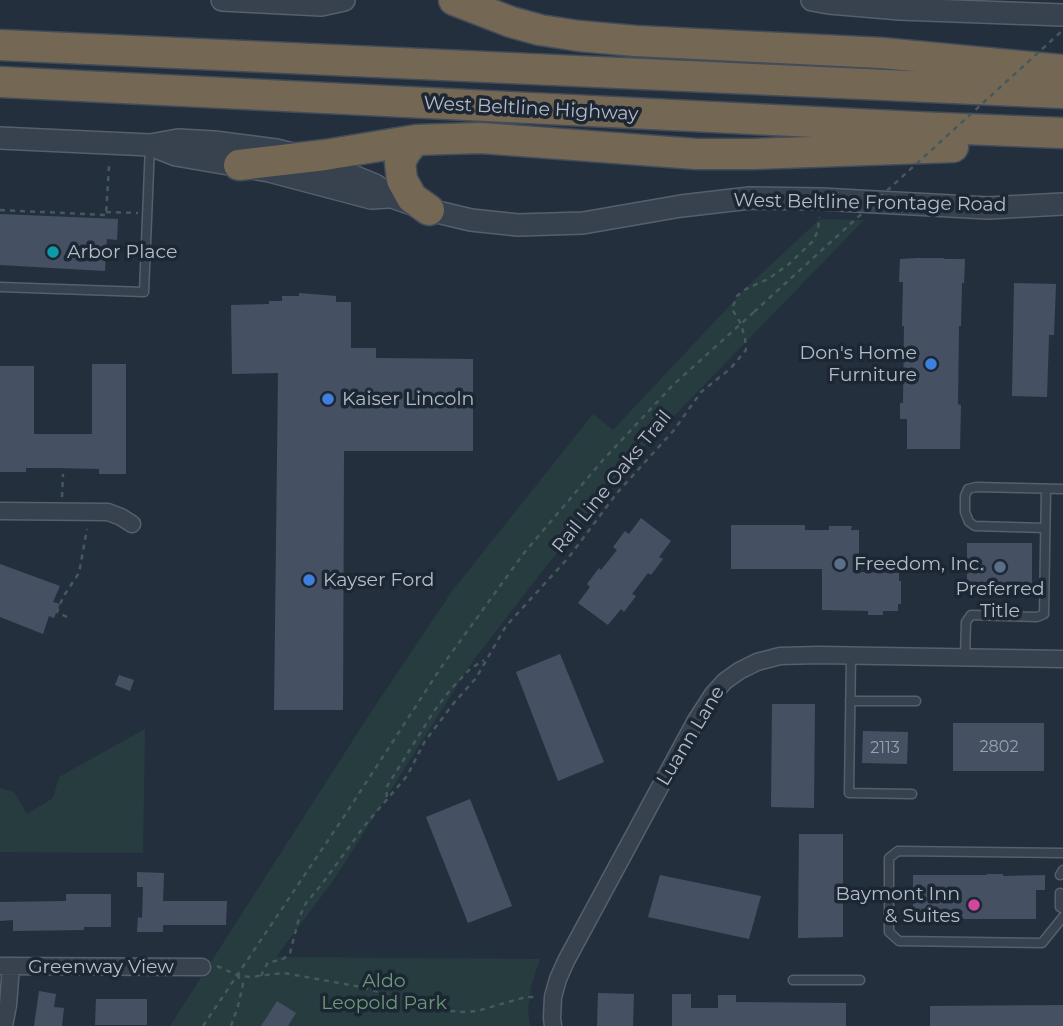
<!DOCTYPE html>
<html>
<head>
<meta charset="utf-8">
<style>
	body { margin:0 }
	canvas { display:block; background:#242f3e }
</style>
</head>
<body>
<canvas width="1063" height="1026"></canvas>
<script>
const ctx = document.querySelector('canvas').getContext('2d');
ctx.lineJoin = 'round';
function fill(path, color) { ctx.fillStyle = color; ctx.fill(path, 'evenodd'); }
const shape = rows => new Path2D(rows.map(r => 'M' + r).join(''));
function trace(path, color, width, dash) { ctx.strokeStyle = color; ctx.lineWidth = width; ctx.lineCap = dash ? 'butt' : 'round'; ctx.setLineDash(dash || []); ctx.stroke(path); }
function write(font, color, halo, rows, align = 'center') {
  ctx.font = font + ' Montserrat,sans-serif'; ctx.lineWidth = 7; ctx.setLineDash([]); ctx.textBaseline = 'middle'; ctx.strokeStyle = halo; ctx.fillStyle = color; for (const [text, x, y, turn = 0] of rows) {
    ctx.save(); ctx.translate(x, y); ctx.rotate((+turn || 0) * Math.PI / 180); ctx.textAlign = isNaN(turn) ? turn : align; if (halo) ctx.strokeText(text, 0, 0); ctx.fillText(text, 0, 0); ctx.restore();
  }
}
fill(shape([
	[820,219,864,220,617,475,472,662,335,878,276,957,540,959,531,986,528,1010,530,1026,170,1026,371,712,453,590,593,414,613,430,748,286],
	[145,729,143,853,0,852,0,788,14,792,27,814,53,798,59,777]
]), '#263c3f');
fill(shape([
	[0,214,118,219,117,240,107,239,105,271,0,265],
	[918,258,942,258,946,259,965,259,964,283,962,283,961,326,959,326,958,404,961,405,960,449,907,449,907,419,900,419,900,403,903,403,904,326,902,326,903,282,899,282,900,259],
	[1014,283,1056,284,1054,335,1049,335,1047,397,1012,396],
	[299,293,336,296,336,302,351,302,351,348,376,348,376,358,473,359,473,451,344,451,343,710,274,710,278,373,232,374,231,305,269,304,269,301,282,301,282,296,299,296],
	[92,364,126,364,126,474,99,474,99,469,58,468,26,468,26,472,0,472,0,366,34,366,34,434,92,434],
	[641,518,671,541,659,557,663,559,651,575,648,573,632,594,636,596,624,612,621,609,608,625,578,603,590,587,587,584,599,568,601,570,617,550,613,547,625,531,629,534],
	[731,525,805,525,805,530,829,530,829,526,852,526,851,530,859,530,859,572,899,573,899,581,901,581,901,604,898,604,898,611,883,611,883,615,868,615,868,611,822,610,822,569,731,569],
	[967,543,1032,543,1032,591,967,590],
	[0,564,60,586,53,602,60,604,54,618,49,616,43,634,0,617],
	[560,654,604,762,558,781,516,672],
	[119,675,134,680,130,691,115,685],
	[772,704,815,704,814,808,771,807],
	[953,723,1044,723,1044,771,953,771],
	[863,731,908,732,907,764,862,763],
	[470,799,512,906,468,923,426,817],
	[799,834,843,834,843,937,798,938],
	[137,872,164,873,163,901,227,901,226,925,163,925,163,932,137,932,138,917,142,918,143,887,137,887],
	[987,874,1003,874,1003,876,1045,875,1045,890,1036,890,1036,919,913,919,913,875,987,875],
	[660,875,761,896,749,939,648,917],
	[66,894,111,894,111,927,84,927,84,930,13,931,13,920,0,921,0,902,66,901],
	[39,991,56,994,54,1007,64,1008,62,1026,34,1026],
	[598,993,634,994,633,1026,597,1026],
	[672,994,691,994,691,1008,718,1008,718,995,736,995,736,1002,846,1003,846,1026,672,1026],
	[96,999,147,999,147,1025,95,1025],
	[277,1001,296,1013,288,1026,261,1026],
	[1063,1005,1063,1026,930,1026,930,1006]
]), '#455162');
const service = shape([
	[0,287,144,292,150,145],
	[1045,528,975,526,969,522,965,512,965,496,968,489,976,487,1063,489],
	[851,655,849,793,912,794],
	[965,657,966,622,971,615,1037,617,1044,614,1046,489],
	[850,701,916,701],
	[1063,853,898,851,889,858,889,932,899,941,1042,943,1063,917],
	[1060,875,1063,870],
	[1060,893,1060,907,1063,909],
	[793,980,860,980]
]);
const minor = shape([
	[0,511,108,512,121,517,132,524],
	[0,966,202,967],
	[4,1026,8,1005,11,966],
	[553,1026,552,1018,553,997,558,979,566,961,695,722,713,694,725,681,739,671,757,662,780,656,819,655,1063,659]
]);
const tertiary = shape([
	[222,0,321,5,344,0],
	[812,0,829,3,900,9,1063,15],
	[0,138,150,145,178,140,214,142,276,150,304,157,341,171,375,185,389,196,429,210,471,220,518,225,583,223,681,206,750,198,821,199,988,208,1063,204],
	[153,146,176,155,269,171,371,198,387,197]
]);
const motorway = shape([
	[454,0,511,22,540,30,579,36,636,41,882,53,1063,70],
	[0,45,1063,93],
	[0,82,916,127,1063,133],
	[416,140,406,151,400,162,402,180,412,198,429,210],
	[239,165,325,155,416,140,447,139,481,138,696,154,753,154,953,147]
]);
trace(service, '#565f6c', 11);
trace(minor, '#565f6c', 19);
trace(tertiary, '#565f6c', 24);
trace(motorway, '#434c59', 33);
trace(shape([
	[0,210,106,215,109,166],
	[106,212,138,213],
	[62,497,63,474],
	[67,617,57,612,63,597,79,573,87,529],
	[387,797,386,788,434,711,451,689,470,669,484,660],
	[217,966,237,975,250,977,283,973,301,976,361,987,451,1011,464,1012,477,1011,526,997,538,997],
	[261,976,268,962,282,960,290,953,299,918,306,903,322,884,365,825,407,776,425,741,453,704,476,678,506,626,569,557,617,493,674,430,701,392,730,369,746,350,745,339,741,324,732,309,737,296,746,289,768,279,789,264,812,242,818,231,819,217],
	[203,1026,343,818,442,666,524,553,603,460,673,385,754,312],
	[231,1026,238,1006,243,984,237,975]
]), '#44595c', 2.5, [5, 5]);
trace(service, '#38414e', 8);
trace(minor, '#38414e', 16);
trace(tertiary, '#38414e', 21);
trace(motorway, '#746855', 30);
trace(shape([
	[754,312,1063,30]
]), '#44595c', 2.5, [5, 5]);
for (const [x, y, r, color] of [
	[53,252,7,"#0f9aa8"],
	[931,364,7,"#3f7fe0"],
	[328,399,7,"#3f7fe0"],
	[840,564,7,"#5c6f8a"],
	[1000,567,7,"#5c6f8a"],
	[309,580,7,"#3f7fe0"],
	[974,905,7,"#d1479c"]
]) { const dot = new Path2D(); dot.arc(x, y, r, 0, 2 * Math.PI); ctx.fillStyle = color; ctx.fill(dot); trace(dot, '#1d2633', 2.5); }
write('16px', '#98a1af', null, [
	["2802",999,747],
	["2113",885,748]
]);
write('19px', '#b4bcc9', '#1d2633', [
	["West Beltline Highway",531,109,3],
	["West Beltline Frontage Road",870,203,1],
	["Rail Line Oaks Trail",612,482,-51],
	["Luann Lane",691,736,-59],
	["Greenway View",101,967]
]);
write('19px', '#b4bcc9', '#1d2633', [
	["Arbor Place",67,252],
	["Don's Home",917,353,"right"],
	["Furniture",917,375,"right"],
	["Kaiser Lincoln",342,399],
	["Freedom, Inc.",854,564],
	["Kayser Ford",323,580],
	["Preferred",1000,589,"center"],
	["Title",1000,611,"center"],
	["Baymont Inn",960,894,"right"],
	["& Suites",960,916,"right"]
], 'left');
write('19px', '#6b9a76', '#1d2633', [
	["Aldo",384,981],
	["Leopold Park",384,1003]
]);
</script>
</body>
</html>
